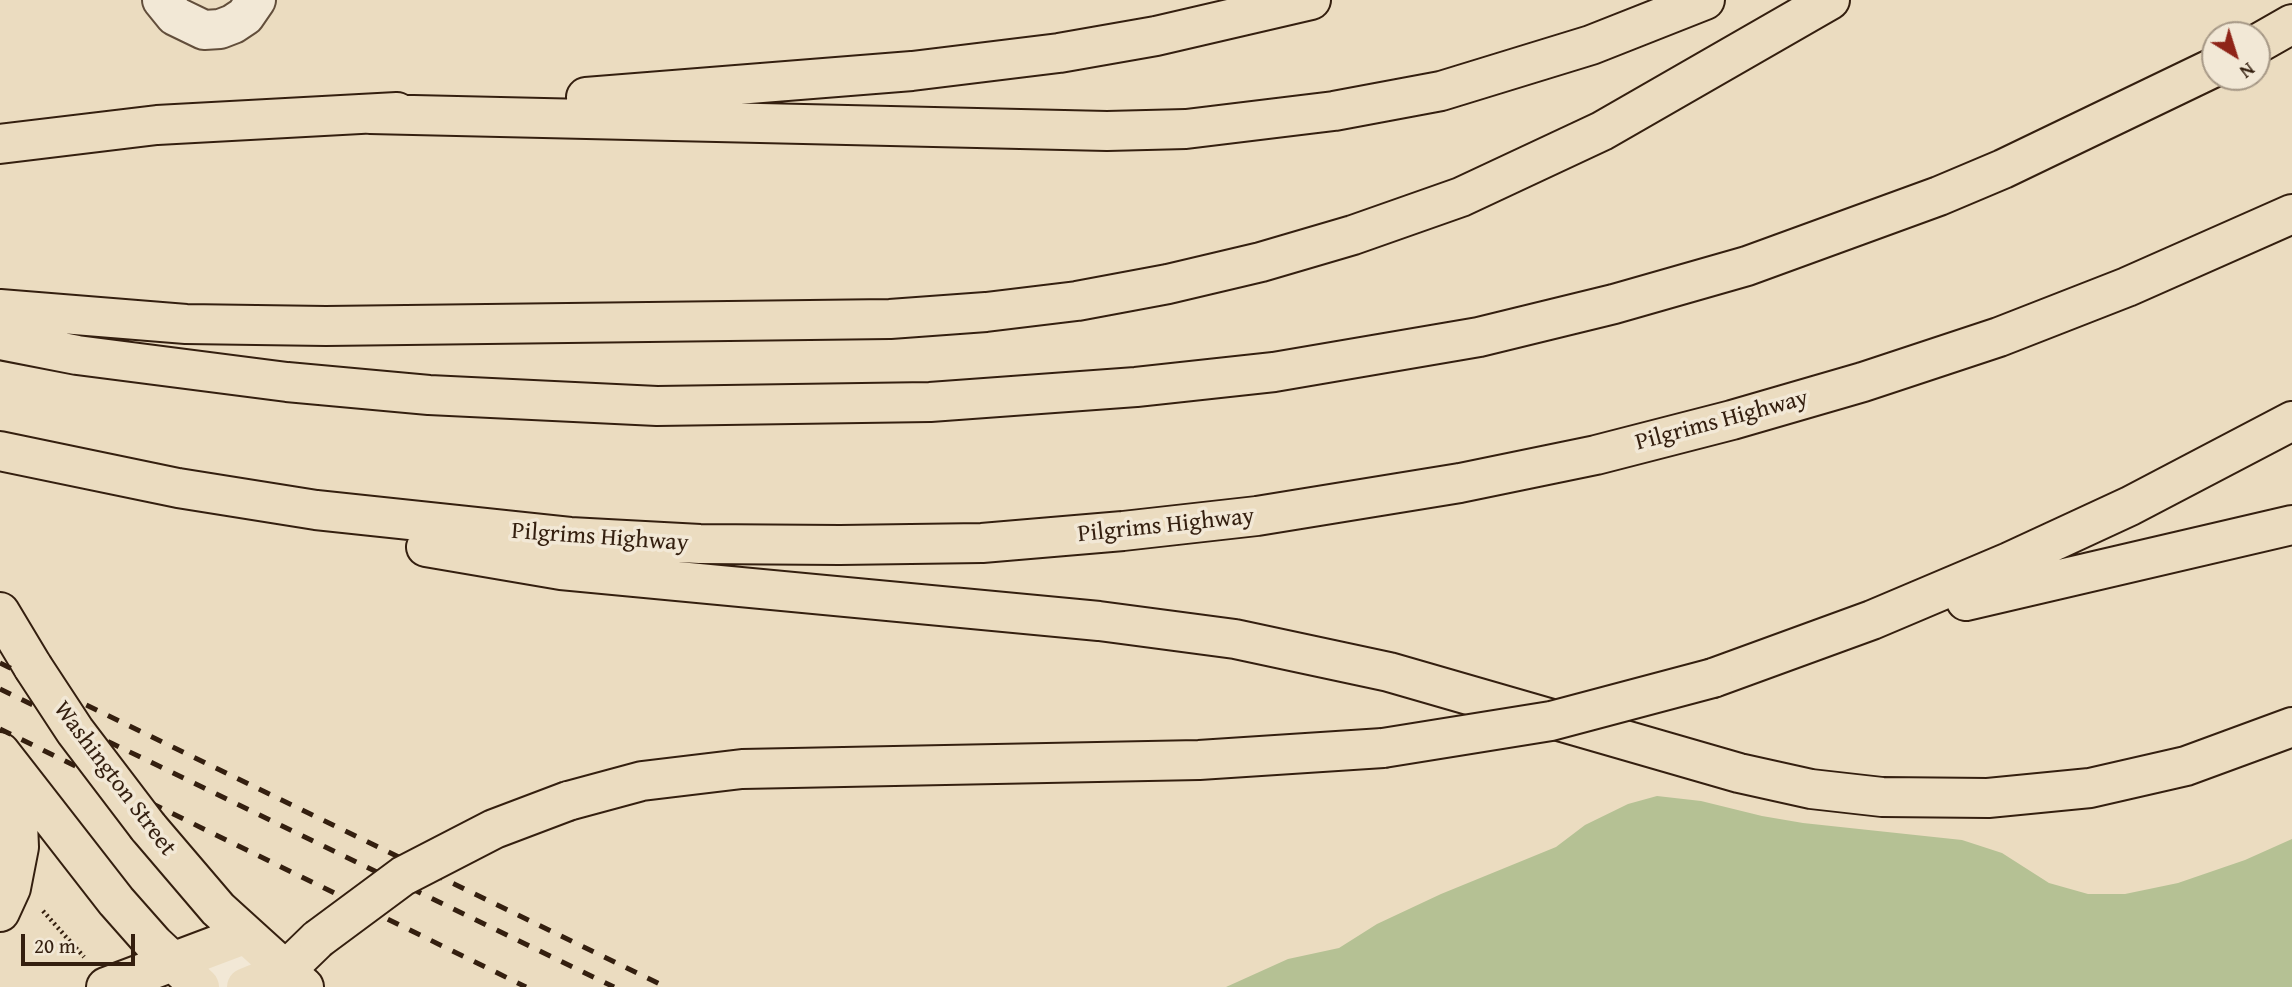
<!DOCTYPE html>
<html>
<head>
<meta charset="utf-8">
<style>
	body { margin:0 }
	#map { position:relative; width:2292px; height:987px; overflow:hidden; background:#ebdcc0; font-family:"Gentium Book Plus",serif }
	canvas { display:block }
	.north { position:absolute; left:2201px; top:21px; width:70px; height:70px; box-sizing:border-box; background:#f2e8d6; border:2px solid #a69886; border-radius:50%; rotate:142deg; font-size:19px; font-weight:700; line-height:28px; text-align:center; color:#341f0f }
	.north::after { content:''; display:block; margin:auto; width:24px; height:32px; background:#8f2418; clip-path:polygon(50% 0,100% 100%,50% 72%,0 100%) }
	.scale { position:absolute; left:21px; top:934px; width:114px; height:32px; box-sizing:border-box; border:4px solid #341f0f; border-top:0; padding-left:9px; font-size:21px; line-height:24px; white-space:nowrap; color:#341f0f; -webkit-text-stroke:5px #f2e8d6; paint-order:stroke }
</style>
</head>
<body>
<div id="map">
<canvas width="2292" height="987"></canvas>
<div class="north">N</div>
<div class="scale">20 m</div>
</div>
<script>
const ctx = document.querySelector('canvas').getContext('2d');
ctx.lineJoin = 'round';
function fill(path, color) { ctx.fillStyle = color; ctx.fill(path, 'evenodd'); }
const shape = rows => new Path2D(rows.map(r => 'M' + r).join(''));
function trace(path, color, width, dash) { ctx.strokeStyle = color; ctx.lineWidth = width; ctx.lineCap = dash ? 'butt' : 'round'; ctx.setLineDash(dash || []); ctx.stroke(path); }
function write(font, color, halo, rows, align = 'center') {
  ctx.font = font + ' "Gentium Book Plus",serif'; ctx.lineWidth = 7; ctx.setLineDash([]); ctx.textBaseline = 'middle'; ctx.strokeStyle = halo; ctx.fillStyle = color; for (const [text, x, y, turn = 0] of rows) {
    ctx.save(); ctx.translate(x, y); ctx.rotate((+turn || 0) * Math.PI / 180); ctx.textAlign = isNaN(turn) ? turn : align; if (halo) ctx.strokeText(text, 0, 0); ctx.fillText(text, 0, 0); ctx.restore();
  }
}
fill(shape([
	[1657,796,1701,801,1762,816,1803,823,1962,840,2002,853,2049,883,2088,894,2125,894,2178,883,2245,860,2292,839,2292,987,1226,987,1288,959,1339,948,1377,924,1441,894,1556,847,1585,825,1628,804]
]), '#b5c194');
const minor = shape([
	[162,0,175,16,204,30,220,29,233,24,245,16,256,0],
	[220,987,244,935]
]);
const major = shape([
	[0,612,33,667],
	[0,752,116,901,154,944,200,987],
	[148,827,218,909,304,987],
	[0,912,11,888,19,847,18,823,7,770],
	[106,987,244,935],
	[246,987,285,971]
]);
const highway = shape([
	[2257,44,2292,24],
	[586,97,912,71,1059,53,1156,36,1311,0],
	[370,114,1107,131,1186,129,1334,111,1441,91,1591,45,1705,0],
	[0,144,157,125,397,112],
	[0,309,186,324,326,326,890,319,986,312,1077,301,1168,284,1261,262,1353,235,1461,197,1602,131,1830,0],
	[0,340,77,355,287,382,429,395,657,406,930,402,1136,387,1274,372,1479,337,1614,304,1747,266,1939,196,2003,169,2215,67],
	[0,451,178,488,316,510,570,537,700,544,840,545,982,543,1123,531,1257,516,1460,483,1596,455,1732,420,1863,382,1999,337,2127,287,2292,214],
	[426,547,561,570,1099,621,1235,639,1389,672,1739,773,1811,789,1882,797,1988,798,2090,788,2186,766,2292,727],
	[1966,601,2292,525],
	[1713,678,1872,620,2009,562,2130,506,2292,421],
	[568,801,642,781,742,769,1199,760,1383,748],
	[285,971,318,939]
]);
trace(minor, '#624e3b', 42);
trace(major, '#341f0f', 42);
trace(highway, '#341f0f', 42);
trace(shape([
	[43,911,84,957]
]), '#341f0f', 4.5, [2, 3.5]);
trace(minor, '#f2e8d6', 38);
trace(major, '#ebdcc0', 38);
trace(highway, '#ebdcc0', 38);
trace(shape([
	[0,663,666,987],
	[0,689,614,987],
	[0,729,526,987]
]), '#341f0f', 5, [12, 12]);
const majorBridge = shape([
	[33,667,75,731,148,827]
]);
const highwayBridge = shape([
	[1383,748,1551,721,1713,678],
	[318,939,403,876,494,829,568,801]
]);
trace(majorBridge, '#341f0f', 42, []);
trace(highwayBridge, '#341f0f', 42, []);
trace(majorBridge, '#ebdcc0', 38);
trace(highwayBridge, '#ebdcc0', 38);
write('24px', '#341f0f', '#f2e8d6', [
	["Pilgrims Highway",1722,421,-15],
	["Pilgrims Highway",1166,526,-6],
	["Pilgrims Highway",600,538,4],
	["Washington Street",114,779,53]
]);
</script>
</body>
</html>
